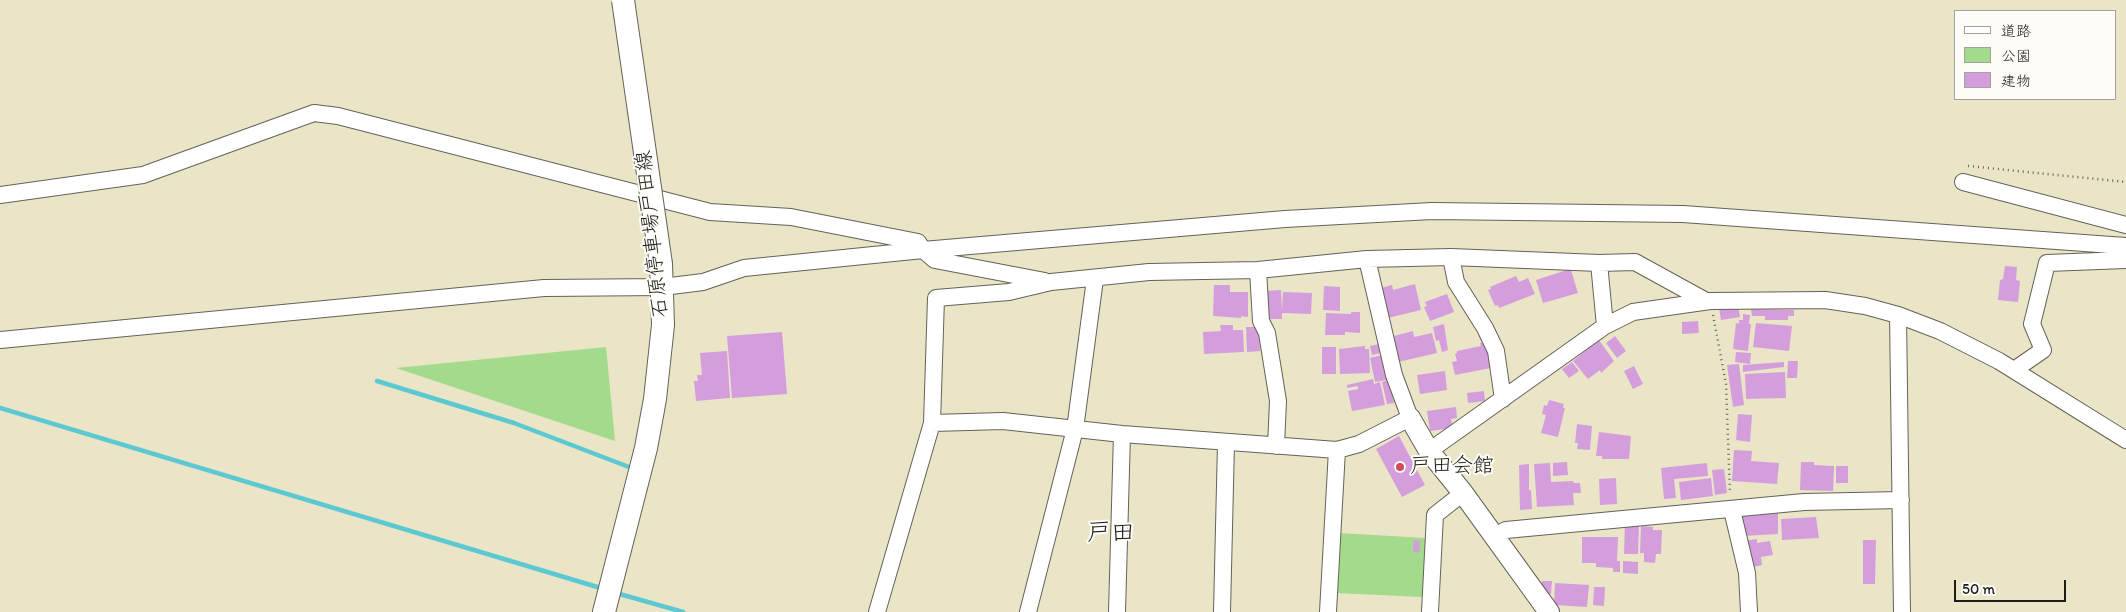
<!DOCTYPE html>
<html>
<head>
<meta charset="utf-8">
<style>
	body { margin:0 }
	#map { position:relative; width:2126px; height:612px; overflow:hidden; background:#eae5c6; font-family:Itim,"Klee One",sans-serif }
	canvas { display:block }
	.legend { position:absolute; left:1954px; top:10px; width:162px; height:90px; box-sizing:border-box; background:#fdfcf7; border:1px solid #a3a29f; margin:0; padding:6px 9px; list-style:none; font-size:15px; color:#1c1c1c }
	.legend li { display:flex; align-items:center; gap:10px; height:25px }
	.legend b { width:25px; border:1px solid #a3a29f }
	.scale { position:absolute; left:1954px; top:580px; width:112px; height:22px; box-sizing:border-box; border:2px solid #1c1c1c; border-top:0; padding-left:6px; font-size:15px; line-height:18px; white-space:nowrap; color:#1c1c1c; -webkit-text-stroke:4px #fdfcf7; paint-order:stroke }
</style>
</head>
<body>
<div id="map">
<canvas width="2126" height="612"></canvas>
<ul class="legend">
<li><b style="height:6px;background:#fff"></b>道路</li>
<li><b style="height:14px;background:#a4da8b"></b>公園</li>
<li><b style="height:14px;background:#d49edd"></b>建物</li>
</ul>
<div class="scale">50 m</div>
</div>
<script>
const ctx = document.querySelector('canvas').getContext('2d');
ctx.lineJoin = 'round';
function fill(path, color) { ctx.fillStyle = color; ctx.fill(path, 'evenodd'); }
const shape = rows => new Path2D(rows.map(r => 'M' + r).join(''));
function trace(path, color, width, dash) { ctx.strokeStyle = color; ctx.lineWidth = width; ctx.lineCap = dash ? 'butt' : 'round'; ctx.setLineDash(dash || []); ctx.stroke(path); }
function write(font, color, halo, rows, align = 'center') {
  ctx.font = font + ' Itim,"Klee One",sans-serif'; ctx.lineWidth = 4; ctx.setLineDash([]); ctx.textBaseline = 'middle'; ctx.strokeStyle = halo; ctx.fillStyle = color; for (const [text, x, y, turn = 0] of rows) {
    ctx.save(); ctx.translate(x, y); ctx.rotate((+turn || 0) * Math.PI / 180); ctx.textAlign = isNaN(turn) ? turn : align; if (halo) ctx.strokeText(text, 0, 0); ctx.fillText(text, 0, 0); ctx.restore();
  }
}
fill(shape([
	[606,347,615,441,396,368],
	[1338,533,1426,538,1422,597,1335,593]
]), '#a4da8b');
trace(shape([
	[377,381,514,423,629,467],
	[0,408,604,589],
	[616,593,683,612]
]), '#5bc8d2', 4.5);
fill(shape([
	[2005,266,2017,267,2016,280,2020,281,2018,302,1998,300,2000,280,2003,279],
	[1567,270,1571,270,1578,293,1543,303,1536,280],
	[1516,276,1519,282,1528,278,1535,294,1499,308,1498,305,1495,306,1488,290,1491,289,1490,287],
	[1415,284,1421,310,1388,318,1381,288,1392,285,1393,290],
	[1214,285,1230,285,1230,292,1248,292,1248,317,1241,316,1241,318,1213,316],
	[1324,286,1340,287,1340,311,1323,310],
	[1281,290,1282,310,1283,292,1312,293,1311,314,1282,313,1282,319,1266,319,1265,291],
	[1447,294,1454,312,1430,321,1424,307,1427,306,1425,302],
	[1738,305,1740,317,1721,320,1719,308],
	[1751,309,1794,310,1794,316,1788,316,1788,320,1765,320,1765,316,1752,316],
	[1351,312,1360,312,1360,333,1345,332,1345,335,1325,335,1326,313,1351,314],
	[1743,314,1750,315,1749,324,1751,324,1748,351,1733,349,1736,323,1739,324,1739,320,1743,320],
	[1698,321,1699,333,1682,334,1682,322],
	[1756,323,1792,326,1789,351,1753,347],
	[1444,324,1448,350,1442,352,1439,340,1436,341,1433,327],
	[1220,325,1233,325,1233,330,1243,330,1244,352,1204,354,1203,332,1221,331],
	[1246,327,1259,327,1260,351,1247,352],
	[1413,331,1414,337,1432,333,1437,353,1398,362,1394,336],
	[782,332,787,394,732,398,727,336],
	[1615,336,1626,351,1617,358,1606,343],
	[1599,340,1614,361,1601,373,1600,370,1588,379,1573,361],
	[1488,341,1496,367,1455,375,1452,362,1457,361,1455,354,1457,353,1457,351,1481,346,1480,343],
	[1379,344,1381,353,1372,355,1370,346],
	[1365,346,1365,349,1369,349,1370,373,1340,374,1339,349],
	[1322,347,1336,347,1336,374,1322,374],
	[727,351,730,398,696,401,694,381,698,381,697,375,702,375,700,353],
	[1736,352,1751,353,1750,364,1735,362],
	[1382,355,1387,380,1375,382,1370,358],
	[1788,361,1798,361,1797,378,1787,378],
	[1572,362,1579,371,1569,378,1562,369],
	[1784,362,1784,367,1743,372,1743,365],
	[1739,364,1744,405,1733,407,1727,365],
	[1634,366,1643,384,1633,389,1624,371],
	[1445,371,1447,390,1420,394,1417,375],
	[1785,372,1786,398,1746,399,1745,374],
	[1373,379,1374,384,1380,382,1385,405,1352,411,1348,391,1358,389,1358,386,1347,388,1347,385],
	[1389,380,1394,403,1387,404,1382,382],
	[1484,391,1485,401,1468,403,1467,393],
	[1549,400,1564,404,1563,408,1565,408,1558,437,1541,433,1546,415,1542,414,1544,405,1547,406],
	[1456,407,1457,418,1451,419,1453,428,1430,431,1427,411],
	[1738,414,1752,415,1750,442,1736,440],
	[1577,424,1592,426,1590,450,1577,449,1578,443,1575,443],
	[1599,432,1631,436,1629,459,1602,459,1602,456,1596,456],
	[1399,436,1425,485,1402,497,1376,449],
	[1734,450,1752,451,1751,461,1779,463,1777,484,1732,481],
	[1567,462,1568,475,1553,476,1553,463],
	[1801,462,1814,462,1814,465,1834,466,1833,491,1800,490],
	[1550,463,1551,482,1573,481,1574,483,1580,483,1581,493,1573,493,1574,505,1537,507,1534,464],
	[1707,463,1708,476,1674,479,1676,498,1664,499,1661,468],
	[1529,464,1529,490,1531,490,1532,509,1520,510,1519,465],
	[1836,466,1848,466,1848,483,1836,483],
	[1724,469,1727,493,1715,495,1712,470],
	[1616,478,1617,504,1600,505,1599,479],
	[1711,478,1713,496,1681,500,1679,482],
	[1778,510,1778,534,1743,536,1742,514],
	[1816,517,1819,538,1782,540,1781,519],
	[1625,522,1639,523,1638,554,1624,554],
	[1641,526,1653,527,1653,530,1662,530,1661,554,1656,554,1655,563,1644,562,1644,553,1640,553],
	[1582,537,1618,537,1617,561,1620,561,1620,572,1613,572,1613,568,1596,567,1596,563,1582,563],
	[1757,539,1757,543,1770,541,1773,555,1761,557,1762,565,1749,568,1744,541],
	[1414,540,1420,541,1419,553,1413,552],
	[1863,540,1876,540,1875,584,1863,584],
	[1623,561,1638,562,1638,574,1623,573],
	[1542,581,1552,581,1551,594,1541,593],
	[1555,583,1589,585,1587,607,1554,605],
	[1594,587,1605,587,1604,606,1593,605]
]), '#d49edd');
const minor = shape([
	[1963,182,2126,225],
	[0,195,143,175,314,113,338,116,710,212,791,217,918,242,923,250,935,260,1045,281],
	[1451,257,1456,282,1485,328,1496,351,1503,399],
	[1599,263,1605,326],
	[1258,270,1261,321,1267,333,1278,401,1276,446],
	[1898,315,1902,612],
	[0,340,544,288,663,287,703,282,744,268,923,250,1285,219,1432,211,1683,214,2126,246],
	[2014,370,2043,350,2032,324,2047,263,2126,260],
	[932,423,1003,421,1122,434,1337,450,1359,444,1410,418,1394,375,1367,259],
	[1429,451,1605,326,1633,312,1710,301,1825,300,1865,306,1898,315,1940,331,1999,361,2126,440],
	[1732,510,1747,573,1749,612],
	[1494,536,1506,530,1804,502,1901,500],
	[877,612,932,423,936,298,1009,292,1051,282,1149,272,1258,270,1367,259,1451,257,1599,263,1635,262,1706,301],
	[1028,612,1075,429,1095,279],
	[1117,612,1122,434],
	[1222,612,1226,443],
	[1328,612,1337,450],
	[1430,612,1435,515,1463,493]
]);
const tertiary = shape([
	[1410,418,1429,451,1463,493,1549,612]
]);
const secondary = shape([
	[604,612,646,448,655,399,663,325,661,264]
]);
trace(minor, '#646258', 18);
trace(tertiary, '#646258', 22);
trace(secondary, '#646258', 24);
trace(shape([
	[1968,166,2126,182],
	[1713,315,1726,384,1730,493]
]), '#646258', 2.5, [1, 4]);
trace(minor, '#fff', 16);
trace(tertiary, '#fff', 20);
trace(secondary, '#fff', 22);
const secondaryBridge = shape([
	[623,0,661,264]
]);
trace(secondaryBridge, '#646258', 24, []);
trace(secondaryBridge, '#fff', 22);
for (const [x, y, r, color] of [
	[1400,467,5,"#d1495b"]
]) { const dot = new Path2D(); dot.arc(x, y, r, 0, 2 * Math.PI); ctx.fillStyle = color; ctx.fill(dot); trace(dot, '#fdfcf7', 2); }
write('21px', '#1c1c1c', '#fdfcf7', [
	["石原停車場戸田線",653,234,-96]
]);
write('21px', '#1c1c1c', '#fdfcf7', [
	["戸田会館",1410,467]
], 'left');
write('24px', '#1c1c1c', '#fdfcf7', [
	["戸田",1111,534]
]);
</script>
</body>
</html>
